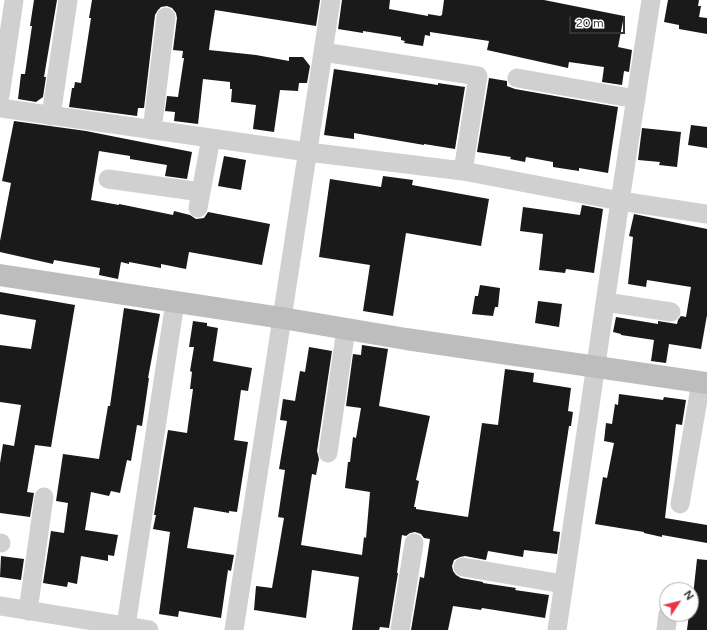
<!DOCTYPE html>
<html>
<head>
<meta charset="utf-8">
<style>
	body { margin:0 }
	#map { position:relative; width:707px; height:630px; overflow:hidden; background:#fff; font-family:Figtree,sans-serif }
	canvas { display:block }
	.north { position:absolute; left:659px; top:582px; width:40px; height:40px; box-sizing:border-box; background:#fff; border:1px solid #adadad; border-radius:50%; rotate:55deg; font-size:11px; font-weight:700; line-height:16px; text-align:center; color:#333 }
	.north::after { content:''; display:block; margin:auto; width:14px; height:18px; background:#e73745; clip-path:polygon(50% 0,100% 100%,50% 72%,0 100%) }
	.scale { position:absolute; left:569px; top:16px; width:56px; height:18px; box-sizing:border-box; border:2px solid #333; border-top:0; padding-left:5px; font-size:12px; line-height:14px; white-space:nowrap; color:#333; -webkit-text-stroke:3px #fff; paint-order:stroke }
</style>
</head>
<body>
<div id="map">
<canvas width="707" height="630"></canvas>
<div class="north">N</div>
<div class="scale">20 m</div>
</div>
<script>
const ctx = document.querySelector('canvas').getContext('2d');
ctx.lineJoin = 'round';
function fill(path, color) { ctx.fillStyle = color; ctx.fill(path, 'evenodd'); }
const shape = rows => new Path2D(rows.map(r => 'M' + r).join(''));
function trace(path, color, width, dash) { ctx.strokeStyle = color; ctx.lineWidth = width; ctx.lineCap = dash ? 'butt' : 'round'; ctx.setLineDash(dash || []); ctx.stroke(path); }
fill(shape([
	[34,0,57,0,44,77,46,77,43,97,36,102,18,99,21,74,25,74,32,26,30,26],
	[92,0,320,0,316,26,215,10,210,42,209,50,256,55,289,61,289,57,303,57,310,66,307,83,299,83,298,91,280,90,274,132,253,129,256,105,231,102,232,89,230,89,230,82,203,79,198,124,174,121,175,112,165,111,167,96,178,97,184,58,182,58,183,51,173,50,177,18,176,13,172,8,167,6,161,7,158,10,155,15,144,108,138,108,137,116,69,107,72,88,74,88,75,82,81,83,91,18,89,18],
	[342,0,390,0,389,9,428,16,428,14,440,16,442,15,444,0,544,0,624,16,618,47,632,50,629,72,624,71,622,85,602,82,604,67,569,62,568,68,487,50,489,41,430,32,430,36,425,35,423,46,404,43,405,41,401,40,401,37,363,31,363,33,338,29],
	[668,0,699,0,698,6,701,6,699,17,707,18,707,34,679,29,679,25,664,22],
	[334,69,438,85,438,83,465,87,455,149,424,144,424,145,354,133,354,139,324,135],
	[489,78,507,81,507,86,515,89,618,107,608,173,579,168,579,171,553,167,553,162,526,157,525,162,510,159,511,157,477,152],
	[14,121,86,131,192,152,187,179,165,176,167,165,130,159,130,156,99,151,91,200,119,205,119,204,173,215,174,211,190,215,196,219,204,218,208,212,270,224,262,265,189,252,186,269,161,264,161,268,129,262,129,264,121,262,118,279,99,275,100,268,54,260,53,264,0,252,0,241,11,183,2,181],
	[691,125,707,127,707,148,688,145],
	[642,128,681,132,677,167,659,165,660,162,638,160],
	[224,156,246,160,241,190,218,186],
	[383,176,413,180,412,185,489,199,481,246,406,233,393,316,363,311,370,265,319,257,330,179,381,187],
	[582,205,603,209,594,273,566,269,565,273,539,270,543,234,520,231,523,207,580,215],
	[634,214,707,229,707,315,701,349,669,344,666,363,651,361,654,340,621,335,621,334,613,332,616,317,658,324,658,321,677,324,678,320,681,316,686,317,691,287,647,280,646,287,628,284,633,237,629,236],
	[480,285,500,288,498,307,495,307,493,316,472,314,475,296,478,296],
	[0,292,75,305,51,447,35,445,27,492,34,493,30,517,0,513,0,463,3,444,14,446,21,405,0,402,0,345,31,349,36,320,0,314],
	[538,301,562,304,559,327,535,323],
	[124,308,160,314,148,378,149,378,142,426,137,425,131,461,127,460,120,493,111,491,109,496,91,492,85,530,118,535,114,556,108,555,108,561,81,556,77,584,68,582,67,587,43,583,51,531,64,533,68,503,56,501,63,454,99,459,108,406,110,406],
	[193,321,207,323,207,326,218,328,213,361,252,368,248,391,241,390,234,440,248,442,237,512,229,511,229,513,194,507,187,548,234,555,231,571,228,570,221,618,179,611,178,617,159,614,170,532,153,529,156,515,154,515,168,430,187,433,193,389,190,389,192,372,190,371,194,347,189,347],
	[362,345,388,349,379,406,430,416,416,480,419,481,414,507,416,507,416,509,468,517,482,423,498,425,505,369,534,373,533,382,571,388,568,411,573,412,571,426,569,426,553,531,560,532,557,554,524,550,523,557,488,551,486,560,465,556,460,557,454,560,452,566,453,571,456,575,461,578,483,582,483,583,516,588,515,590,549,595,545,618,482,608,481,610,453,606,448,630,411,630,420,577,424,578,430,539,424,538,421,534,415,532,410,533,406,536,402,535,397,573,398,573,389,628,380,627,379,630,352,630,359,577,312,570,306,618,254,610,256,586,272,588,284,518,278,517,285,470,279,469,287,421,280,420,283,399,295,401,300,371,305,372,309,347,332,351,317,451,319,459,316,475,312,474,301,545,362,555,364,537,366,538,370,492,345,488,348,462,350,462,353,437,356,438,361,408,346,406,353,354,361,355],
	[619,394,663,400,664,397,686,400,682,425,676,424,665,518,707,525,707,543,662,535,662,537,644,533,644,532,595,524,603,477,607,478,614,443,604,441,606,423,612,424,615,404,618,405],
	[1,556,24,559,21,580,0,577],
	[697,559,707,560,707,630,687,630,689,614,691,614]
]), '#1a1a1a');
trace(shape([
	[323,52,478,76,463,171],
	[517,78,636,99],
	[0,96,14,0],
	[0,108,308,152,463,171,620,201,651,0],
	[51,116,68,0],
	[152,130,166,17],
	[108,179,201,192],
	[198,208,211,138],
	[605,302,671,312],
	[328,453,346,329],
	[680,504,701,382],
	[0,543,1,543],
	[463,567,563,584],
	[0,606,149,630],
	[28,611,44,497],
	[126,626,175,302],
	[234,630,331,0],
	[400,630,414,543],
	[557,630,620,201,707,214],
	[666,630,668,614]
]), '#d0d0d0', 19);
trace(shape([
	[0,275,282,318,406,339,707,383]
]), '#bdbdbd', 22);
</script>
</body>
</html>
